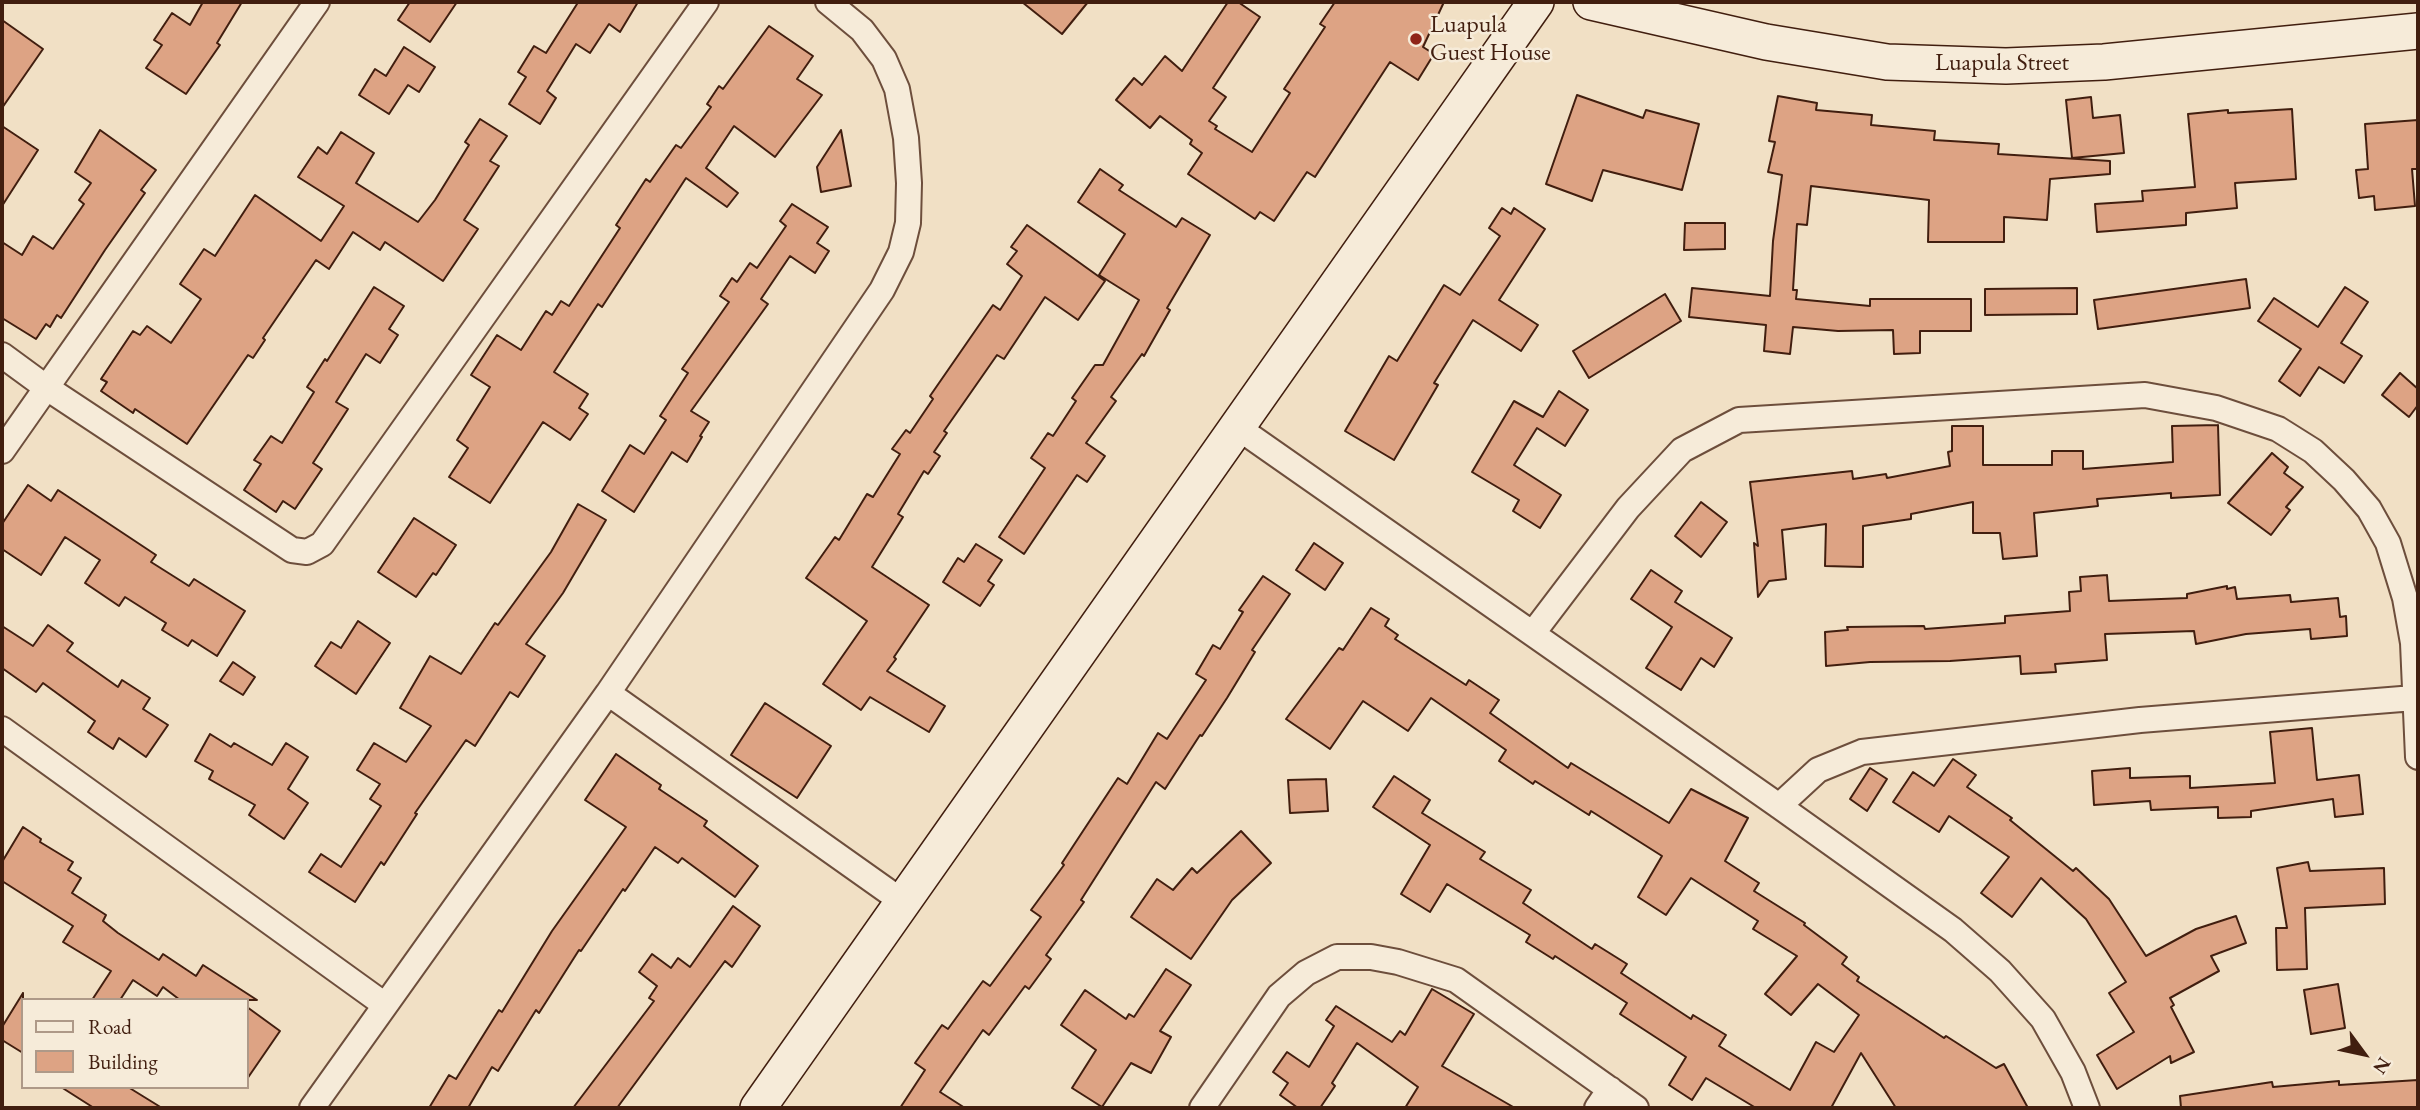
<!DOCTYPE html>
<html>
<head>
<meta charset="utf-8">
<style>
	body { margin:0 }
	#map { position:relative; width:2420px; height:1110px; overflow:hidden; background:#f1e0c5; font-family:"EB Garamond",serif }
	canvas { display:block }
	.frame { position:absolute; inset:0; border:4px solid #411e0f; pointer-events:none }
	.legend { position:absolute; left:21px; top:998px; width:228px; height:91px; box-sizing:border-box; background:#f6ebd9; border:2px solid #ae9988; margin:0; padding:9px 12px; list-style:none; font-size:21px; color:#411e0f }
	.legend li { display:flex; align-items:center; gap:14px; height:35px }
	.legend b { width:35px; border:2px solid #ae9988 }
	.north { position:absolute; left:2329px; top:1019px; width:70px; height:70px; -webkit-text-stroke:5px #f6ebd9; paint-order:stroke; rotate:123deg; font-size:19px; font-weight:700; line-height:28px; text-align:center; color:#411e0f }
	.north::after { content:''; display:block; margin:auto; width:24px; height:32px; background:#411e0f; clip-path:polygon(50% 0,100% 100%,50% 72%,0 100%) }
</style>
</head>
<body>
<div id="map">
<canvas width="2420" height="1110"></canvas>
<div class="frame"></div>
<ul class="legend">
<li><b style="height:9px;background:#f6ebd9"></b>Road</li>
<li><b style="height:19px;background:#dda384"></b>Building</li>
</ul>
<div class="north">N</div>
</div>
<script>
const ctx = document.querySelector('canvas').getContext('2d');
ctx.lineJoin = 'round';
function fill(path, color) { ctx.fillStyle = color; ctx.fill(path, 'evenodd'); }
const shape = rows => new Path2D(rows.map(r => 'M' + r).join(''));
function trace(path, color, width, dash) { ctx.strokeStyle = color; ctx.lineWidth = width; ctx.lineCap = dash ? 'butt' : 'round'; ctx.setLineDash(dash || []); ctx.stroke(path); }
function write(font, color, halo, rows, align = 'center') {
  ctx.font = font + ' "EB Garamond",serif'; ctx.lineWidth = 5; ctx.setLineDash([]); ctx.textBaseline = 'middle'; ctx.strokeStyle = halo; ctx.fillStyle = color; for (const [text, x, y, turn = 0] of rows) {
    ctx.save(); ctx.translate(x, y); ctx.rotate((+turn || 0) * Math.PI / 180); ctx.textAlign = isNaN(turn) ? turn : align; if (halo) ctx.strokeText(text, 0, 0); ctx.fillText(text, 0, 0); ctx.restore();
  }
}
const building = shape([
	[203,2,242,2,217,43,220,45,186,94,146,68,162,45,154,40,172,13,190,25,203,2],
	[410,2,457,2,430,42,398,20,410,2],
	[574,2,638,2,620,32,609,24,590,53,576,44,547,91,556,98,540,124,509,104,526,77,518,72,534,46,546,53,577,4,574,2],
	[1022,2,1088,2,1062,34,1022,2],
	[1228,2,1238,2,1260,17,1213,88,1226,97,1209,121,1217,126,1215,129,1252,152,1290,93,1284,89,1325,27,1320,24,1335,2,1444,2,1423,47,1434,54,1418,80,1390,62,1315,177,1307,172,1274,221,1260,212,1255,219,1188,174,1202,153,1190,144,1192,140,1160,116,1150,128,1116,100,1134,78,1142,85,1165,56,1182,71,1228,2],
	[2,20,43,49,2,108,2,20],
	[769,26,813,56,797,79,822,95,775,157,734,126,706,168,738,193,727,207,686,178,602,307,598,304,554,372,588,394,579,408,588,414,570,440,543,422,490,503,449,477,468,448,457,440,490,387,471,375,497,335,521,350,546,311,552,315,561,301,569,306,620,228,616,225,646,179,650,182,676,145,681,148,711,107,707,104,719,86,723,89,769,26],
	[404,47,435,67,419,92,408,85,389,114,359,95,375,69,386,76,404,47],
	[1577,95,1643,118,1646,110,1699,124,1682,190,1603,170,1592,201,1546,184,1577,95],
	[1778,96,1817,103,1816,110,1872,115,1871,125,1935,131,1934,140,1999,144,1998,154,2110,161,2110,174,2050,179,2047,220,2004,217,2004,242,1928,242,1929,200,1811,186,1807,225,1797,224,1793,290,1797,290,1796,299,1870,306,1870,299,1971,299,1971,331,1920,331,1920,353,1894,354,1893,330,1838,331,1793,327,1790,354,1764,351,1766,325,1689,317,1692,288,1770,296,1773,241,1782,175,1768,172,1775,142,1769,141,1778,96],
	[2091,97,2093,118,2120,115,2124,153,2072,158,2066,100,2091,97],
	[2292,109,2296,179,2235,183,2237,208,2186,213,2186,225,2097,232,2095,204,2143,201,2142,191,2195,187,2188,114,2228,110,2228,113,2292,109],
	[480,119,507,136,490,161,499,166,464,220,478,229,443,281,385,242,380,250,353,232,329,269,316,260,263,338,265,340,253,358,248,355,187,444,135,409,133,413,101,391,107,382,101,379,133,331,140,335,147,326,171,343,201,299,180,284,204,249,215,256,255,195,321,241,344,206,298,177,318,147,327,154,341,132,374,153,356,183,418,222,435,200,469,145,465,142,480,119],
	[2418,120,2418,169,2412,169,2415,206,2375,210,2374,196,2359,198,2356,170,2368,169,2365,124,2418,120],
	[2,126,38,150,2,206,2,126],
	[100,130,156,170,141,190,145,193,105,250,61,318,57,315,50,327,46,324,36,339,2,318,2,242,22,255,33,236,53,249,84,204,79,200,91,183,75,172,100,130],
	[841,130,851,186,821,192,817,167,841,130],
	[1100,169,1123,185,1119,190,1176,227,1182,218,1210,235,1167,308,1170,310,1144,356,1142,354,1111,397,1116,401,1086,443,1105,456,1087,482,1077,475,1024,554,999,537,1045,468,1031,458,1048,433,1053,436,1076,401,1072,398,1095,365,1103,365,1139,300,1099,275,1125,234,1078,202,1100,169],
	[792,204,828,227,817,243,829,251,815,273,790,256,761,299,768,304,691,411,709,422,700,436,702,437,687,462,672,452,634,512,602,491,630,445,644,454,666,420,660,416,688,373,682,369,729,302,720,296,732,278,737,282,750,263,757,268,786,226,780,221,792,204],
	[1502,208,1511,214,1514,208,1545,229,1499,300,1538,325,1521,351,1473,320,1434,383,1438,385,1394,460,1345,431,1389,356,1397,361,1444,285,1460,295,1500,236,1489,228,1502,208],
	[1685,223,1725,223,1725,249,1684,250,1685,223],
	[1027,225,1105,281,1078,320,1045,297,1004,359,997,355,944,431,947,433,934,452,940,456,928,474,924,471,898,514,903,517,872,567,929,605,894,657,896,659,887,671,945,706,929,732,870,697,861,710,823,684,867,621,806,578,835,537,839,540,867,494,873,497,900,454,892,449,906,430,910,433,933,399,930,396,993,305,1000,310,1022,276,1007,264,1017,251,1011,247,1027,225],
	[2246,279,2250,308,2098,329,2094,300,2246,279],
	[374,287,404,306,389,329,398,335,380,363,366,354,336,402,348,409,313,463,322,469,295,509,283,501,276,512,244,490,261,464,254,460,271,436,282,443,314,392,307,387,325,359,327,361,374,287],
	[2345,287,2368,302,2341,343,2362,356,2344,383,2319,367,2300,396,2279,381,2301,349,2258,321,2274,298,2318,327,2345,287],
	[2077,288,2077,314,1985,315,1985,289,2077,288],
	[1665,294,1681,321,1589,378,1573,351,1665,294],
	[2400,373,2418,389,2418,405,2409,417,2382,395,2400,373],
	[1559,391,1588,410,1565,446,1537,428,1514,465,1561,495,1540,528,1513,511,1519,500,1472,472,1514,401,1543,417,1559,391],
	[2218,425,2220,495,2171,498,2171,493,2097,499,2098,506,2034,513,2037,556,2003,559,2000,533,1973,533,1973,502,1911,514,1911,519,1863,526,1863,567,1825,566,1826,524,1782,530,1786,579,1769,581,1758,597,1754,543,1758,546,1750,482,1852,471,1853,479,1886,474,1887,478,1950,466,1948,452,1952,451,1952,426,1983,426,1983,465,2052,465,2052,451,2083,451,2083,469,2173,462,2172,426,2218,425],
	[2272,453,2288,467,2284,473,2303,487,2286,507,2290,510,2271,535,2228,503,2272,453],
	[28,485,51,501,58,490,156,555,151,562,189,586,194,579,245,611,217,656,192,640,188,646,162,630,166,623,125,597,119,606,85,583,100,560,65,537,41,575,2,549,2,524,28,485],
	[1701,502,1727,522,1701,557,1675,536,1701,502],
	[578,504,606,520,563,593,526,644,545,656,518,697,510,692,475,746,466,740,415,813,417,814,384,865,381,862,355,902,309,872,321,854,341,867,381,806,370,799,380,784,357,770,374,743,406,762,431,726,400,708,430,656,461,674,495,623,498,625,551,552,578,504],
	[414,518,456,545,436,575,433,573,416,597,378,572,414,518],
	[1314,543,1343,563,1325,590,1296,570,1314,543],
	[976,544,1002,560,988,581,994,585,980,606,943,582,958,558,964,562,976,544],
	[1651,570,1682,591,1675,602,1732,638,1714,667,1701,658,1681,690,1646,668,1672,627,1631,599,1651,570],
	[2107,575,2109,601,2187,598,2187,594,2227,586,2227,589,2235,587,2237,599,2290,595,2291,602,2338,598,2340,617,2346,616,2347,636,2311,639,2310,629,2246,634,2196,644,2194,631,2105,634,2107,660,2055,664,2056,672,2021,674,2020,656,1950,661,1870,662,1826,666,1825,632,1848,630,1847,627,1924,626,1925,629,2005,623,2005,616,2070,611,2069,592,2081,591,2080,577,2107,575],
	[1263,576,1290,594,1252,650,1255,652,1227,698,1202,736,1200,735,1165,789,1156,782,1081,900,1084,902,1046,955,1051,959,1029,989,1025,986,989,1035,983,1030,940,1092,965,1108,900,1108,925,1070,915,1063,942,1025,948,1029,983,981,990,986,1041,917,1031,910,1064,865,1062,863,1083,831,1118,778,1127,784,1158,733,1167,739,1206,680,1196,674,1213,645,1220,649,1243,612,1239,610,1263,576],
	[1371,608,1389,619,1385,626,1398,635,1395,639,1466,685,1469,680,1499,700,1490,713,1568,768,1571,763,1669,823,1691,789,1748,818,1725,861,1759,883,1754,891,1805,923,1804,925,1847,957,1842,964,1859,977,1857,981,1944,1038,1946,1036,1996,1068,2004,1064,2028,1108,1896,1108,1861,1053,1831,1108,1756,1108,1706,1078,1692,1100,1669,1085,1686,1057,1620,1014,1627,1003,1555,956,1553,959,1526,942,1530,935,1447,884,1430,912,1401,894,1430,845,1373,807,1394,776,1430,800,1422,813,1485,852,1480,859,1531,890,1523,903,1592,949,1595,944,1627,964,1621,973,1691,1019,1693,1015,1726,1035,1719,1046,1790,1090,1816,1042,1834,1052,1859,1015,1818,984,1791,1015,1765,994,1797,956,1753,929,1758,921,1691,878,1666,915,1638,897,1662,856,1591,811,1589,815,1535,781,1533,784,1499,761,1506,750,1431,698,1408,731,1363,701,1330,749,1286,719,1339,648,1343,650,1371,608],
	[358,621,390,643,356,694,315,666,331,642,341,648,358,621],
	[48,625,73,643,67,651,118,687,122,680,150,698,143,709,168,725,146,757,119,738,113,749,88,732,95,721,43,683,36,692,2,668,2,626,33,646,48,625],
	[233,662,255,677,243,695,220,681,233,662],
	[765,703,831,746,797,798,731,755,765,703],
	[2312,728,2317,780,2359,775,2363,814,2335,817,2333,799,2251,811,2251,817,2218,818,2218,807,2151,810,2150,801,2094,805,2092,771,2130,768,2130,778,2190,776,2190,788,2275,783,2270,732,2312,728],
	[210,734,231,747,234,743,272,765,286,743,308,757,288,789,308,803,284,839,249,815,255,805,209,779,213,771,195,761,210,734],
	[616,754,661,785,659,789,707,821,704,826,758,866,735,897,682,858,678,863,655,847,625,891,623,889,581,951,579,950,539,1013,536,1010,498,1071,492,1067,468,1108,429,1108,449,1075,456,1079,499,1010,502,1012,552,931,626,827,585,800,616,754],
	[1953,759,1976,775,1967,787,2012,818,2010,820,2073,871,2076,868,2109,899,2146,956,2196,929,2236,916,2246,943,2211,956,2219,971,2170,998,2174,1005,2171,1007,2194,1052,2171,1063,2170,1056,2117,1089,2097,1055,2134,1032,2109,993,2126,982,2086,919,2041,878,2012,917,1981,893,2009,857,1949,816,1939,832,1893,802,1913,772,1934,786,1953,759],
	[1870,768,1887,779,1867,811,1850,799,1870,768],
	[1326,779,1328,811,1290,813,1288,780,1326,779],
	[23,827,41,839,40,842,73,862,68,870,81,878,72,893,106,915,103,921,118,933,159,960,163,954,196,976,203,965,257,1000,180,1000,163,987,157,996,133,980,120,1000,92,1000,111,971,63,942,73,926,2,881,2,862,23,827],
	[1241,831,1271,863,1232,900,1191,959,1131,917,1157,879,1173,890,1192,868,1197,873,1241,831],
	[2308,862,2310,871,2384,868,2385,904,2305,908,2307,969,2277,970,2276,928,2287,928,2277,868,2308,862],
	[733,906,760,926,732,967,725,961,617,1108,573,1108,654,1001,649,998,657,986,639,972,652,954,671,968,678,958,690,967,733,906],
	[1166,969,1191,985,1160,1031,1171,1037,1151,1073,1131,1063,1102,1107,1072,1088,1096,1050,1061,1025,1085,990,1126,1019,1129,1014,1134,1017,1166,969],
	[2338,984,2345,1028,2311,1034,2304,990,2338,984],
	[1432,989,1474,1014,1442,1066,1515,1108,1405,1108,1418,1087,1357,1043,1332,1083,1335,1086,1320,1108,1298,1108,1280,1095,1288,1083,1273,1072,1287,1052,1309,1067,1334,1026,1326,1020,1336,1006,1392,1042,1400,1031,1405,1035,1432,989],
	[23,993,23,1053,2,1040,2,1027,23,993],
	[247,1007,280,1031,247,1079,247,1007],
	[2418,1080,2418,1108,2181,1108,2180,1096,2272,1082,2273,1087,2339,1081,2339,1085,2418,1080],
	[61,1087,128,1087,162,1108,94,1108,61,1087]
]);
fill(building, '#dda384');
trace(building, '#411e0f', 2);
const street = shape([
	[2,355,47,388,292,550,307,552,322,544,706,2],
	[1237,427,1779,806,1953,930,2000,971,2043,1019,2073,1072,2087,1108],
	[2,451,317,2],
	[1533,633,1628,508,1682,450,1739,420,2145,395,2216,408,2278,429,2313,451,2344,480,2369,509,2388,543,2405,598,2413,643,2418,757],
	[608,693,903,902],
	[2,729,385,1005],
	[1779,806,1818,770,1862,752,2140,720,2414,698],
	[312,1108,608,693,882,290,901,252,908,223,909,183,906,138,897,89,884,59,862,30,828,2],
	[1202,1108,1279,996,1306,973,1337,957,1371,957,1398,962,1456,980,1636,1108],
	[1597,1108,1610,1089]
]);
const secondary = shape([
	[1591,2,1766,42,1887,62,2006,66,2104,62,2418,31],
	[758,1108,1536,2]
]);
trace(street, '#6d4e3c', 28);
trace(secondary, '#411e0f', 38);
trace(street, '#f6ebd9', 24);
trace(secondary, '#f6ebd9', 35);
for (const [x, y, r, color] of [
	[1416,39,7,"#8f2418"]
]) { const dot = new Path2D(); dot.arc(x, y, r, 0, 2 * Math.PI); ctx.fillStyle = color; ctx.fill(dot); trace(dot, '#f6ebd9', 2.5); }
write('24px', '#411e0f', '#f6ebd9', [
	["Luapula",1430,25],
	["Guest House",1430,53]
], 'left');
write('24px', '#411e0f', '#f6ebd9', [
	["Luapula Street",2002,63]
]);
</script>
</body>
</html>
